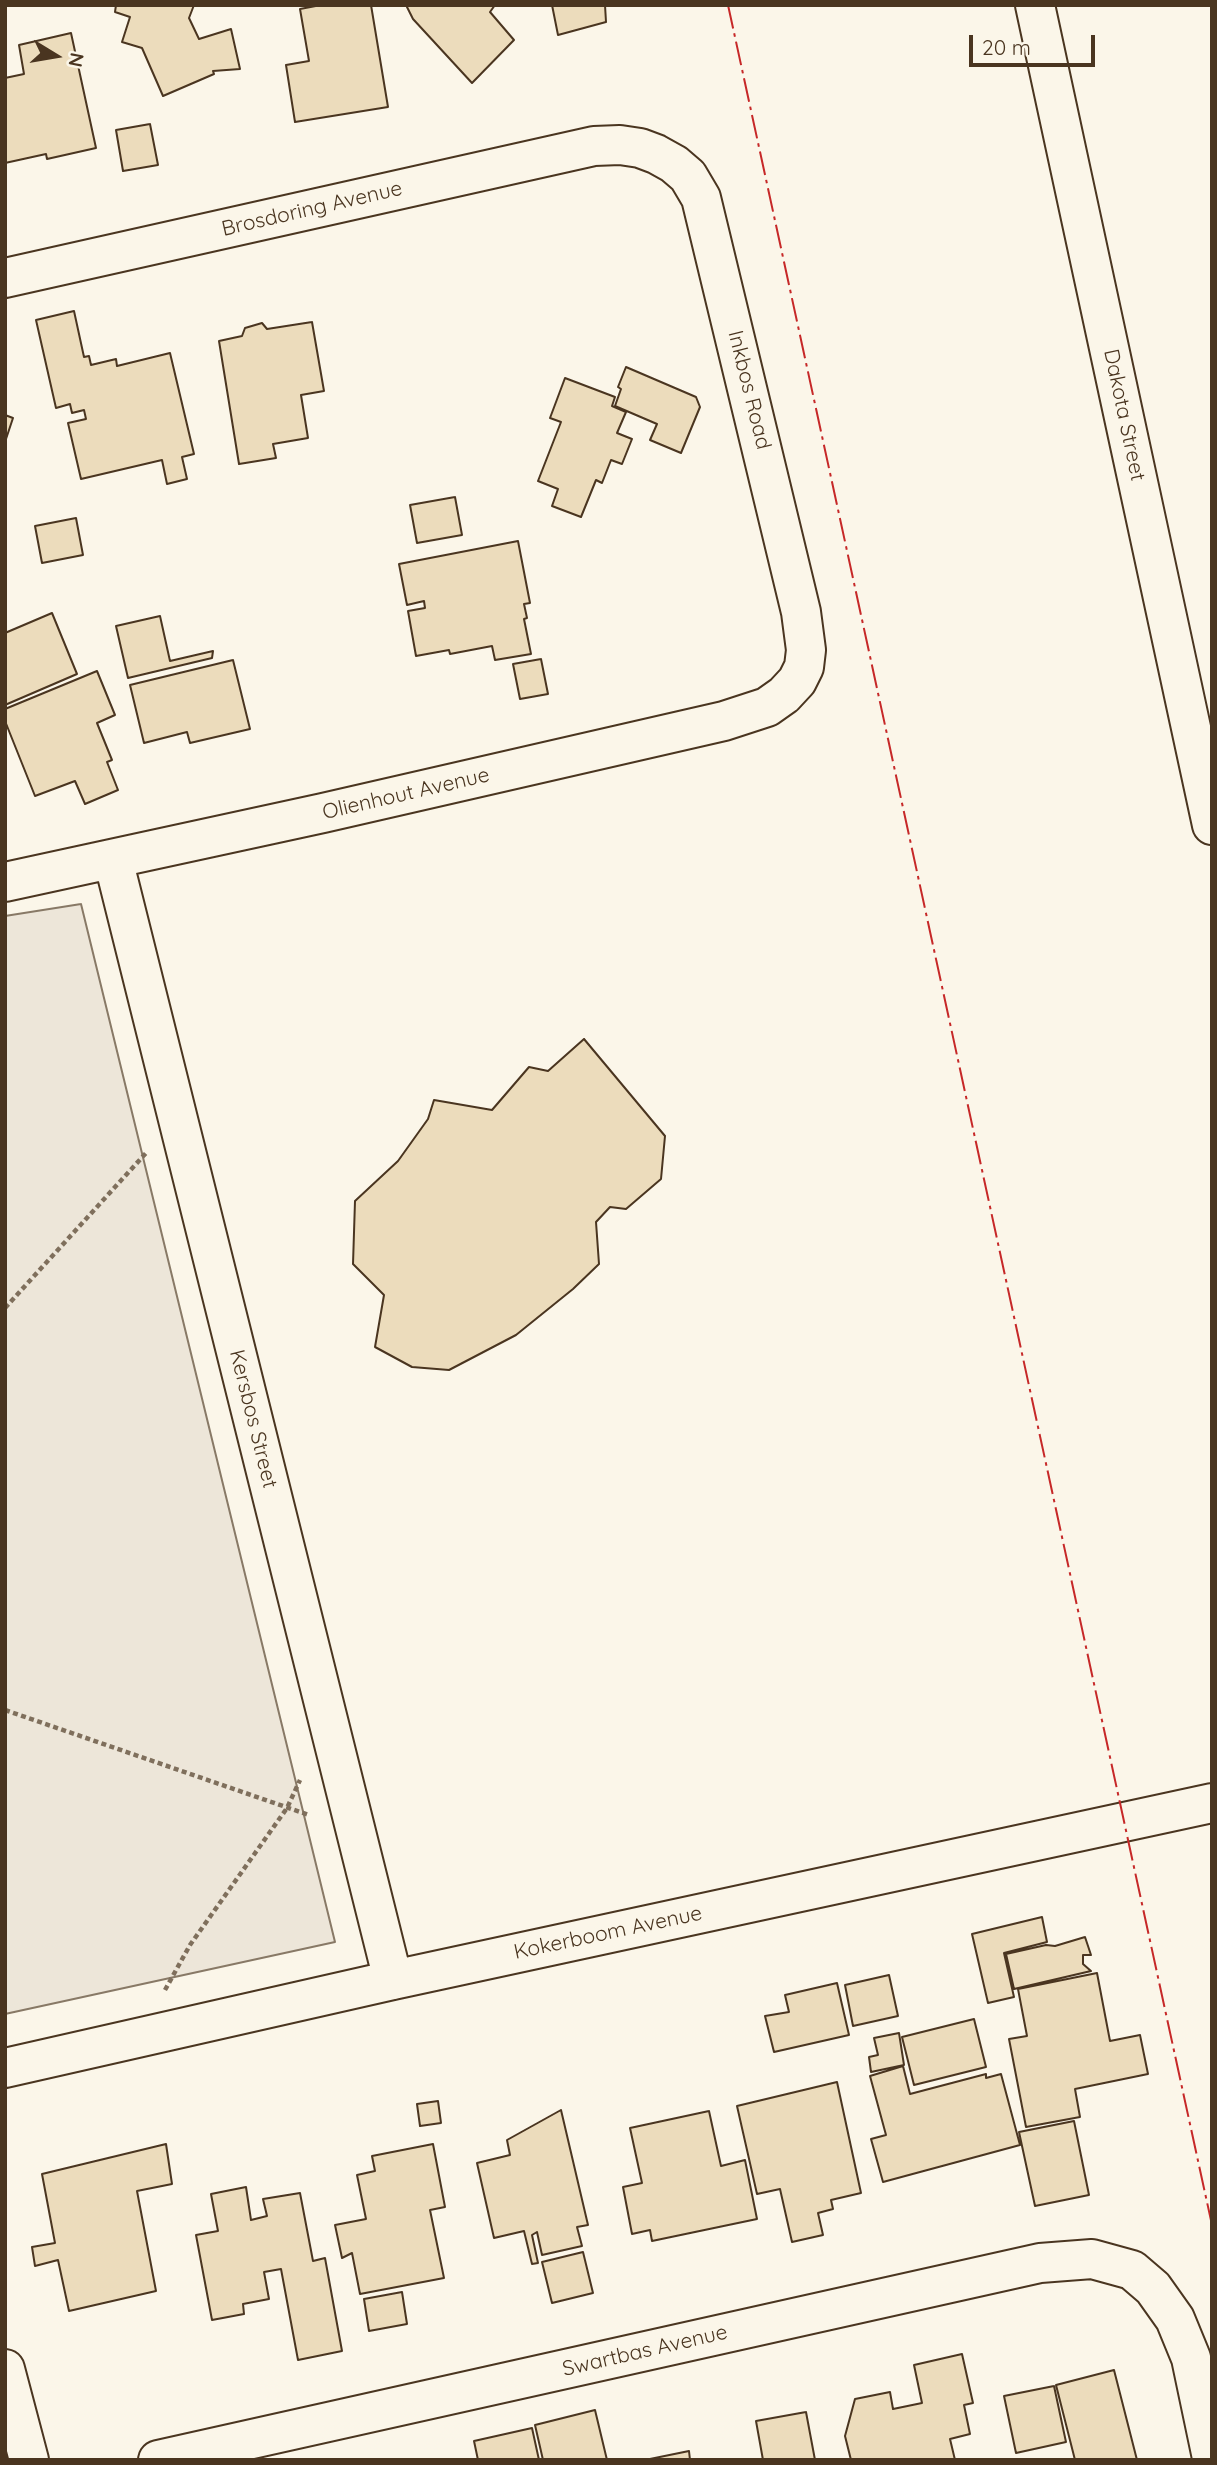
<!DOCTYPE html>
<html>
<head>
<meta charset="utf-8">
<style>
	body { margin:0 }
	#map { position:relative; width:1217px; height:2465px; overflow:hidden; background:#fbf6e9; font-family:Quicksand,sans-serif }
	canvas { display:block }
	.frame { position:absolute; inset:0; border:7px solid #4a3520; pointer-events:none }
	.north { position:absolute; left:21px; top:21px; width:70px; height:70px; -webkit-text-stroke:5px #fbf6e9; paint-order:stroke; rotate:101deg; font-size:19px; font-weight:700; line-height:28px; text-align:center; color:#4a3520 }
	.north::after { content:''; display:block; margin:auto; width:24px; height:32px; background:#4a3520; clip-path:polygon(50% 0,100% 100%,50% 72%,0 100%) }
	.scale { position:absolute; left:969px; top:35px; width:126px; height:32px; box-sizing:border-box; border:4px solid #4a3520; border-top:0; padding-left:9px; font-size:21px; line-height:24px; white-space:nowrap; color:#4a3520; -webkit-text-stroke:5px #fbf6e9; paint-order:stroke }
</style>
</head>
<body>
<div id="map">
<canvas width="1217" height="2465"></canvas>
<div class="frame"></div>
<div class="north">N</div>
<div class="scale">20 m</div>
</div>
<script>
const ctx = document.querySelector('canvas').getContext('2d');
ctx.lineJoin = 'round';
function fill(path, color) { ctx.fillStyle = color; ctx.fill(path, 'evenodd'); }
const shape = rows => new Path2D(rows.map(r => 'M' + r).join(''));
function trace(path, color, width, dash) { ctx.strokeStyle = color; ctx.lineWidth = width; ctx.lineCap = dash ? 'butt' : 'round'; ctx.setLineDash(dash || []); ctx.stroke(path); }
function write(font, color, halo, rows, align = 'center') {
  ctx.font = font + ' Quicksand,sans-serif'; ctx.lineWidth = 5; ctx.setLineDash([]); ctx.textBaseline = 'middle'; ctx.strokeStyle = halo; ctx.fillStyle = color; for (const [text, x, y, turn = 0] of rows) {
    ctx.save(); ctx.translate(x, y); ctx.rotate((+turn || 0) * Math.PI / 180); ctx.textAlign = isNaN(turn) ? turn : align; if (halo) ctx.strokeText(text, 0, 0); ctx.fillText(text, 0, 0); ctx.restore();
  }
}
const green = shape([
	[81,904,335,1942,5,2014,5,916,81,904]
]);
fill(green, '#ede6d9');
trace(green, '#887966', 2);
const building = shape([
	[116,5,194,5,189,18,199,39,231,29,240,69,213,71,214,74,163,96,142,48,122,42,130,17,115,12,116,5],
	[321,5,371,5,388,107,295,122,286,65,309,61,300,9,321,5],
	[406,5,495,5,490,12,514,40,472,83,413,19,406,5],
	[552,5,605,5,606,22,558,35,552,5],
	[71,33,96,148,47,159,46,154,5,163,5,78,24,74,19,45,71,33],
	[150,124,158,165,123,171,116,130,150,124],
	[74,311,84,357,89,356,91,365,116,359,117,366,170,353,194,454,182,457,187,479,167,484,162,460,81,479,68,423,86,419,84,410,72,413,70,404,56,408,36,320,74,311],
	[312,322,324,391,301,395,308,438,273,444,276,458,239,464,219,341,242,336,245,328,262,323,267,329,312,322],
	[626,367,696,397,700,407,681,453,650,440,657,424,615,406,621,389,618,387,626,367],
	[565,378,615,397,612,406,626,412,617,433,632,439,622,464,611,460,602,483,596,480,581,517,552,506,558,489,538,481,561,422,550,418,565,378],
	[5,415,13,418,5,442,5,415],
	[455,497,462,535,417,543,410,505,455,497],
	[76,518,83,555,42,563,35,526,76,518],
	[518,541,530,603,524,604,527,618,524,619,531,654,495,660,492,646,450,654,449,650,416,656,408,611,425,608,424,601,407,605,399,564,518,541],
	[52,613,77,674,5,705,5,633,52,613],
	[160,616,170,661,213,651,212,658,128,678,116,626,160,616],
	[541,659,548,694,520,699,513,664,541,659],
	[233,660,250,729,190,743,187,732,144,743,130,685,233,660],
	[97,671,115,715,97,723,112,760,107,762,118,790,85,804,75,781,35,796,5,721,5,709,97,671],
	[584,1039,665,1136,661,1179,626,1209,610,1207,596,1222,599,1264,573,1289,516,1335,449,1370,412,1367,375,1347,384,1295,353,1264,355,1201,398,1161,428,1119,434,1100,492,1110,529,1067,548,1071,584,1039],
	[1042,1917,1047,1942,1004,1953,1014,1997,988,2003,972,1934,1042,1917],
	[1085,1937,1091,1955,1083,1955,1083,1964,1091,1971,1014,1989,1006,1954,1046,1945,1055,1946,1085,1937],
	[1097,1973,1110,2041,1140,2035,1148,2074,1075,2089,1080,2117,1026,2127,1009,2039,1027,2036,1018,1989,1097,1973],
	[889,1975,898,2016,853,2026,845,1985,889,1975],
	[837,1983,849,2035,774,2052,765,2016,789,2012,785,1995,837,1983],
	[974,2019,986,2067,914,2085,902,2037,974,2019],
	[899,2033,904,2065,871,2072,869,2057,878,2055,874,2038,899,2033],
	[903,2066,910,2094,986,2074,986,2078,1001,2074,1020,2145,883,2182,871,2139,886,2135,870,2076,903,2066],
	[837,2082,861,2193,831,2200,833,2209,818,2213,823,2235,792,2242,780,2189,757,2194,737,2106,837,2082],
	[438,2101,441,2123,420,2126,417,2104,438,2101],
	[561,2110,588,2225,577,2227,582,2246,542,2255,537,2232,532,2235,538,2263,532,2264,524,2231,494,2238,477,2163,510,2155,507,2140,561,2110],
	[709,2111,721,2166,745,2160,757,2219,652,2241,650,2230,632,2234,623,2187,642,2183,630,2128,709,2111],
	[1074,2121,1089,2195,1035,2206,1019,2132,1074,2121],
	[166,2144,172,2184,137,2191,156,2291,69,2311,58,2260,35,2266,32,2247,55,2243,42,2174,166,2144],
	[433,2144,445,2207,430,2210,444,2278,360,2294,352,2253,342,2258,335,2225,366,2219,357,2175,375,2171,372,2156,433,2144],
	[246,2187,251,2220,267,2216,263,2199,300,2193,313,2261,325,2258,342,2351,298,2360,281,2269,264,2272,269,2299,243,2304,244,2314,212,2320,196,2235,218,2231,211,2194,246,2187],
	[583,2252,593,2293,552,2303,542,2262,583,2252],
	[402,2292,407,2324,369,2331,364,2299,402,2292],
	[962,2354,973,2403,964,2405,970,2434,950,2439,955,2460,851,2460,845,2436,855,2399,890,2392,893,2409,922,2403,914,2365,962,2354],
	[1114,2370,1137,2460,1075,2460,1056,2385,1114,2370],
	[1054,2386,1066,2442,1016,2453,1004,2396,1054,2386],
	[595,2410,607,2460,543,2460,535,2425,595,2410],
	[806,2412,815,2460,763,2460,756,2421,806,2412],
	[532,2428,539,2460,478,2460,474,2441,532,2428],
	[689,2451,690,2460,645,2460,689,2451]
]);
fill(building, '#ecdcbc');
trace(building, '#4a3520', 2);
const minor = shape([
	[1035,5,1212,825],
	[5,278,594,146,620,145,640,148,656,154,674,164,688,176,701,198,801,612,806,650,804,667,797,681,784,695,767,707,724,721,323,813,5,882],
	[113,859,393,1980],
	[5,2068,393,1980,1212,1803],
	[5,2369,29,2460],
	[158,2460,1040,2263,1092,2259,1132,2270,1153,2288,1175,2319,1191,2358,1212,2458]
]);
trace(minor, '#4a3520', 42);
trace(shape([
	[5,1308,146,1153],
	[5,1710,309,1815],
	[165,1990,190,1945,287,1808,300,1780]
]), '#7f6f5c', 4.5, [5, 3.5]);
trace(minor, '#fbf6e9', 38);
trace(shape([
	[728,5,1212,2225]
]), '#c62828', 2, [24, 5, 3.5, 5]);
write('21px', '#4a3520', '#fbf6e9', [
	["Brosdoring Avenue",312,209,-13],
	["Inkbos Road",749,390,76],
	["Dakota Street",1124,415,78],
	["Olienhout Avenue",406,794,-13],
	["Kersbos Street",253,1419,76],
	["Kokerboom Avenue",608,1933,-12],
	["Swartbas Avenue",645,2351,-13]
]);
</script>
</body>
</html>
